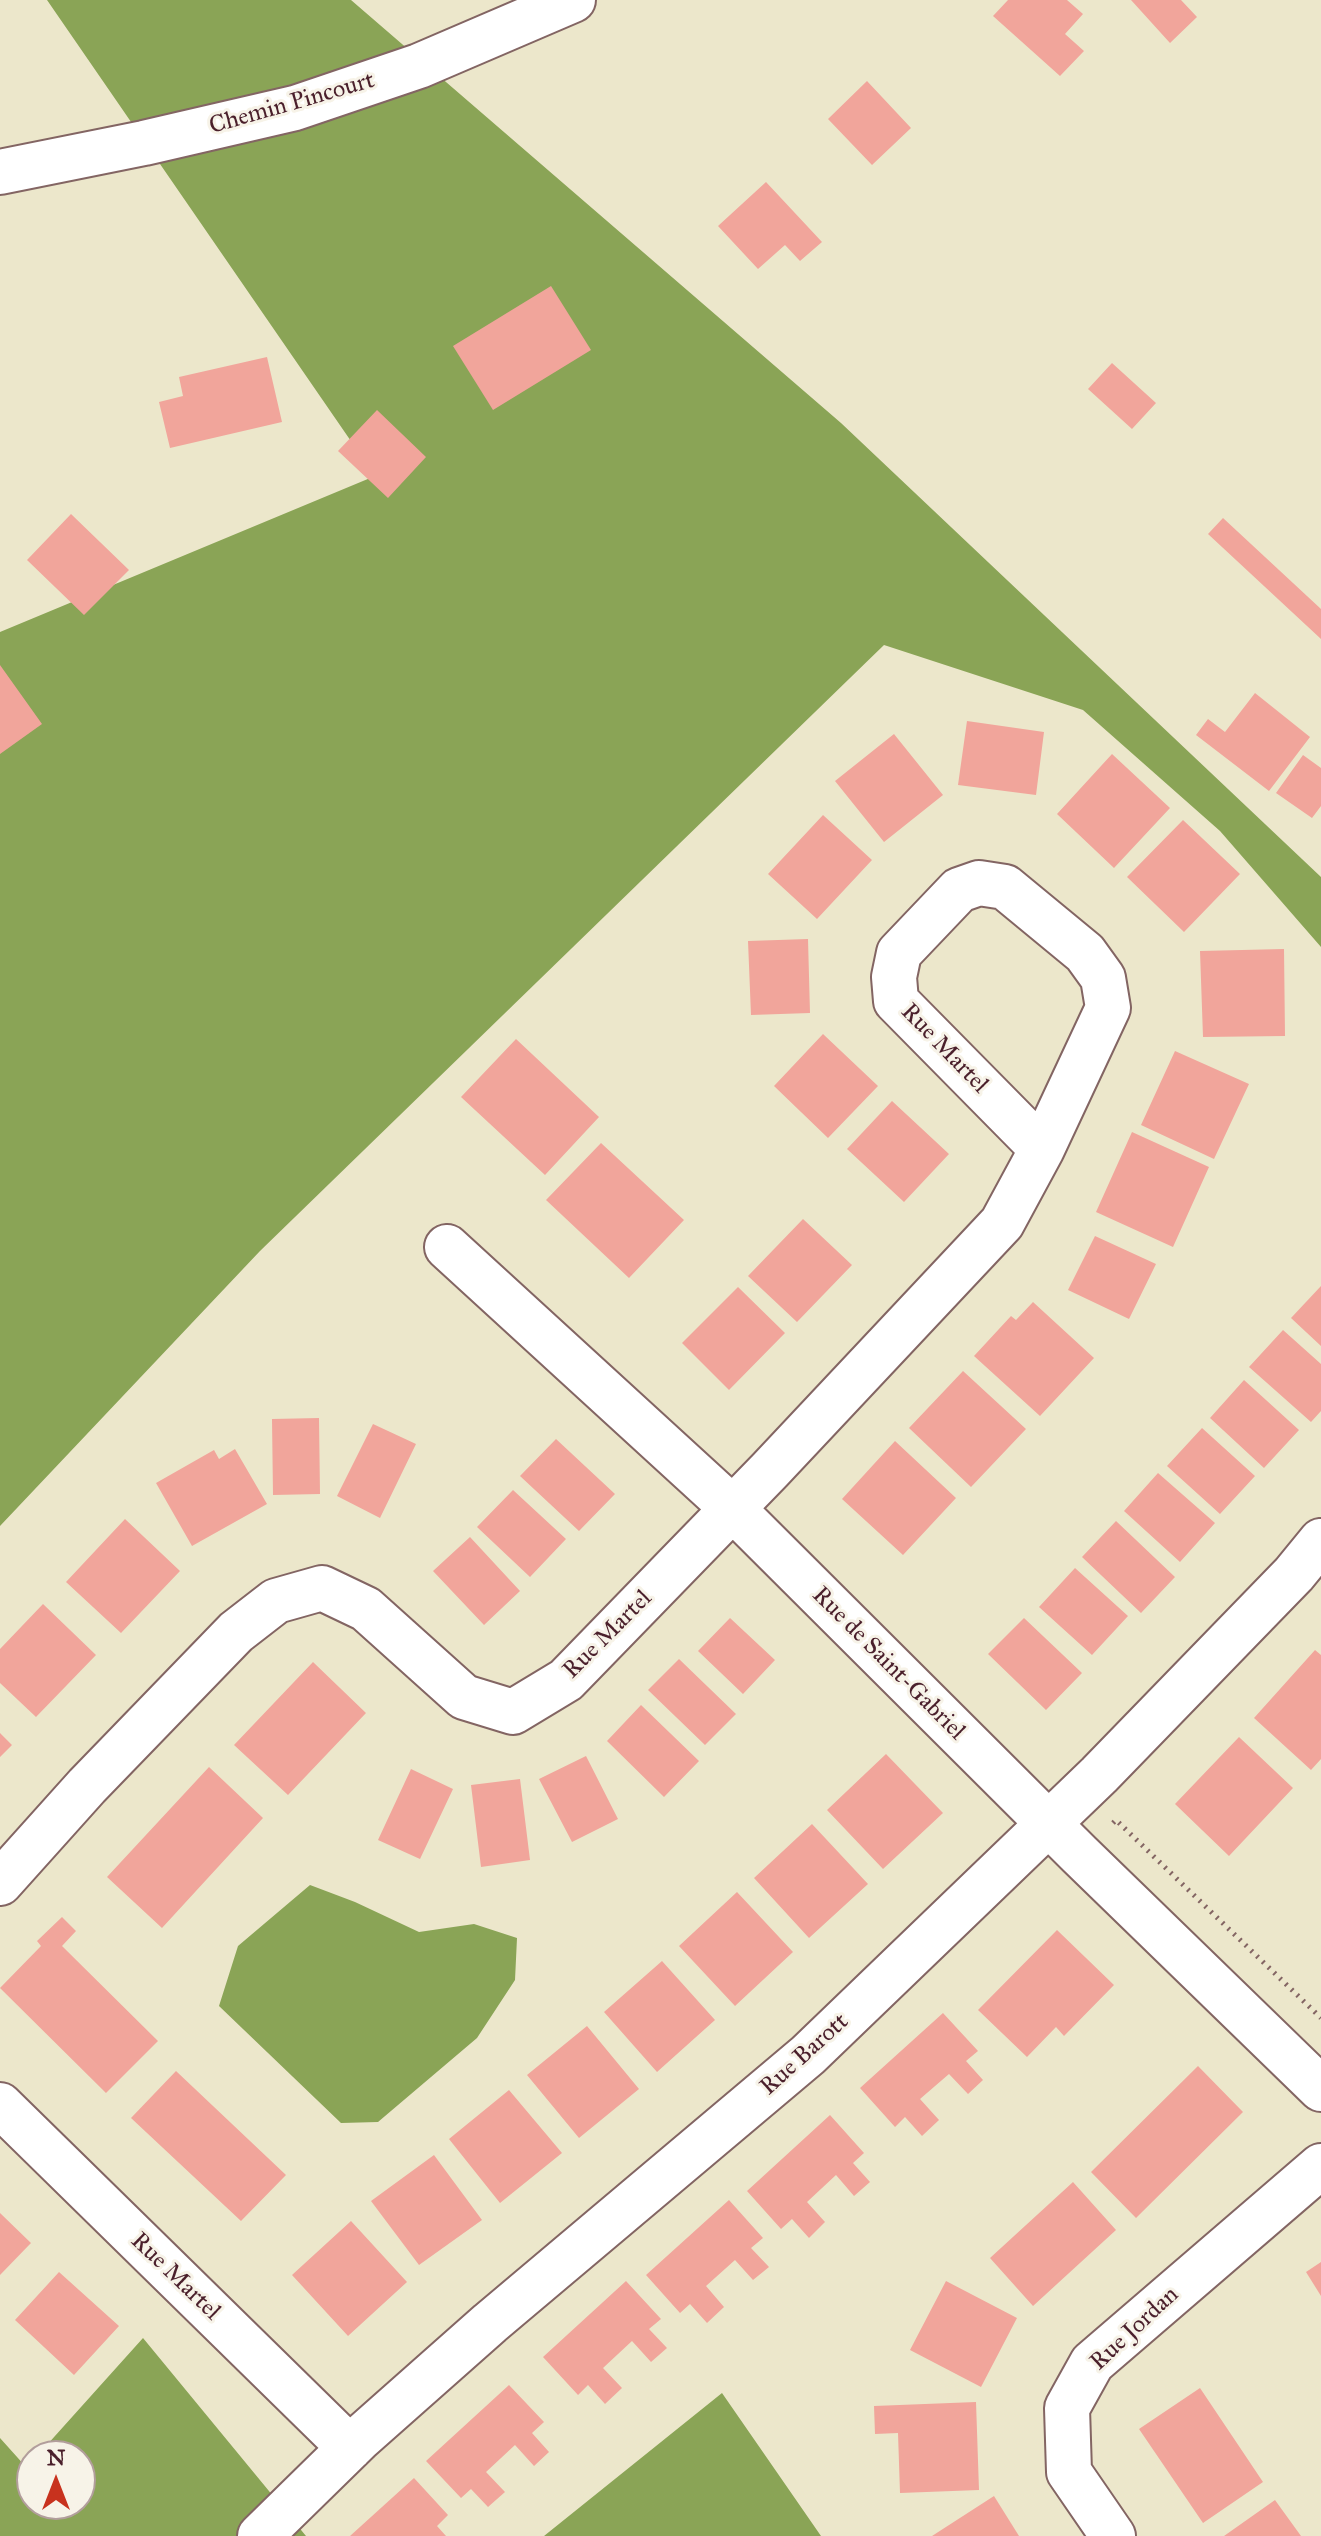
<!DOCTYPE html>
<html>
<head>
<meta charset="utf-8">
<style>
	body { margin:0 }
	#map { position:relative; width:1321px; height:2536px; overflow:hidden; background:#ece7cb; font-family:"IM FELL Great Primer",serif }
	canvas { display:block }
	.north { position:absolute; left:16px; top:2440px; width:80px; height:80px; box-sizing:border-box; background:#f7f3e8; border:2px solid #b29e9c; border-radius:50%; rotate:0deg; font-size:22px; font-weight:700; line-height:32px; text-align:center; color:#4a1f2b }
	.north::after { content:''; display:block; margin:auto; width:28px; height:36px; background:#c8321e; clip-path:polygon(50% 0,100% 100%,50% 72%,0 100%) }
</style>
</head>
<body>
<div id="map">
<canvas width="1321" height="2536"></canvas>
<div class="north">N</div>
</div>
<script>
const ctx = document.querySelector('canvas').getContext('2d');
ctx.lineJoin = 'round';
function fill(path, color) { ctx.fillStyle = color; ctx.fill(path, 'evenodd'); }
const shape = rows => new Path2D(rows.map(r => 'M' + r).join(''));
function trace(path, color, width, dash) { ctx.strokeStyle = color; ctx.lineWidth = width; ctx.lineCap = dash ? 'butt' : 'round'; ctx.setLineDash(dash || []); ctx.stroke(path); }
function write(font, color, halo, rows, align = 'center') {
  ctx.font = font + ' "IM FELL Great Primer",serif'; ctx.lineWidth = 6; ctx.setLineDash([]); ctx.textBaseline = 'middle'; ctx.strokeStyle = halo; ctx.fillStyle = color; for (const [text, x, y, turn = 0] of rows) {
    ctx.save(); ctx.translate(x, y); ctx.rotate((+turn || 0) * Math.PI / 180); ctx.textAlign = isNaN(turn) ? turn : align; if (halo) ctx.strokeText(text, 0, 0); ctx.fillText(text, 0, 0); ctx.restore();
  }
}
fill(shape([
	[47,0,351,0,841,423,1321,877,1321,947,1220,831,1083,710,884,645,260,1251,0,1526,0,632,375,476],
	[310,1885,355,1902,419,1932,474,1924,517,1938,515,1980,477,2038,378,2122,341,2123,219,2006,238,1946],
	[143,2338,306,2536,0,2536,0,2438,26,2467,32,2462,32,2504,80,2504,80,2456,37,2456],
	[722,2393,821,2536,544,2536]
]), '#8aa456');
fill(shape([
	[1008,0,1067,0,1083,14,1065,34,1084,51,1060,76,993,16],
	[1131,0,1181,0,1197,17,1170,43],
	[867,81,911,128,872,165,828,119],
	[766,182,822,242,800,261,785,245,758,269,718,226],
	[551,286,591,350,493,410,453,346],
	[267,357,282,422,170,448,159,402,183,396,179,377],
	[1112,363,1156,403,1132,429,1088,389],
	[377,410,426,457,388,498,338,451],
	[71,514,129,570,84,615,27,560],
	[1223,518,1321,609,1321,639,1208,534],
	[0,665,42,724,0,754],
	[1255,693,1310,737,1269,791,1196,735,1208,719,1225,732],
	[967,721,1044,732,1036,795,958,785],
	[894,734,943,795,884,842,835,781],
	[1112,754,1170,808,1114,868,1057,814],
	[1303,755,1321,768,1321,806,1312,818,1276,793],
	[823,815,872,860,817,919,768,874],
	[1183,820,1240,874,1184,932,1127,877],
	[808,939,810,1013,751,1015,748,941],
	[1284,949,1285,1036,1203,1037,1200,951],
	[823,1034,878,1086,828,1138,774,1086],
	[516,1039,599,1117,545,1175,461,1097],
	[1175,1051,1249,1084,1214,1159,1141,1125],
	[892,1101,949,1154,904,1202,847,1149],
	[1132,1132,1209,1167,1173,1247,1096,1212],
	[601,1143,684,1220,629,1278,546,1200],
	[803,1219,852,1265,797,1322,748,1276],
	[1095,1236,1156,1264,1129,1319,1068,1290],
	[1321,1286,1321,1346,1291,1318],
	[738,1287,785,1333,729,1390,682,1343],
	[1033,1302,1094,1358,1040,1416,974,1356,1011,1316,1016,1320],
	[1283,1330,1321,1364,1321,1411,1311,1422,1249,1367],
	[963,1371,1026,1429,971,1487,909,1428],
	[1244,1380,1299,1430,1264,1468,1210,1418],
	[319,1418,320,1494,273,1495,272,1419],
	[373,1424,416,1444,380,1518,337,1496],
	[1202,1428,1255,1476,1220,1514,1167,1466],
	[556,1439,615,1494,579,1531,520,1476],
	[895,1441,956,1498,903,1555,842,1499],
	[235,1449,267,1504,192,1546,156,1483,214,1450,219,1459],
	[1158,1473,1215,1523,1180,1562,1124,1511],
	[513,1490,566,1539,530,1577,477,1527],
	[125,1519,180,1571,121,1633,66,1582],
	[1116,1521,1175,1577,1141,1613,1082,1557],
	[470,1537,520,1591,484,1625,433,1571],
	[1075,1568,1128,1616,1092,1655,1039,1607],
	[43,1604,96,1655,36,1717,0,1683,0,1649],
	[730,1618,775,1660,743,1694,698,1651],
	[1024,1618,1082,1673,1046,1710,988,1654],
	[1315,1650,1321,1655,1321,1759,1311,1770,1254,1718],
	[679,1659,736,1714,705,1745,648,1690],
	[313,1662,366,1713,288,1795,234,1745],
	[641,1705,699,1761,664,1797,607,1741],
	[0,1733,12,1745,0,1757],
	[1239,1737,1293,1788,1229,1856,1175,1804],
	[886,1754,943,1813,883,1869,827,1810],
	[586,1756,618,1819,572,1842,539,1779],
	[209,1767,263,1818,162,1928,107,1877],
	[411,1769,453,1789,420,1859,378,1840],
	[520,1779,530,1860,481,1867,471,1785],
	[812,1824,868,1884,809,1938,754,1878],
	[737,1892,793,1952,735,2006,679,1946],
	[62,1917,76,1931,62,1946,158,2041,106,2093,0,1988,41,1946,37,1941],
	[1057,1930,1114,1985,1064,2036,1056,2027,1027,2057,978,2010],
	[662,1961,715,2020,657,2072,604,2012],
	[943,2013,978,2051,966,2061,983,2080,968,2094,949,2074,920,2099,939,2120,922,2136,905,2117,895,2127,860,2088],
	[587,2026,639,2089,579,2138,527,2075],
	[1198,2066,1243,2112,1136,2218,1091,2172],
	[176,2071,286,2175,241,2221,131,2118],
	[509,2090,562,2153,500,2203,449,2139],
	[830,2115,864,2153,853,2163,870,2182,854,2196,836,2175,807,2202,825,2222,809,2238,792,2219,781,2229,747,2191],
	[434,2155,482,2220,419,2265,371,2201],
	[1073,2182,1116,2230,1033,2306,990,2258],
	[729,2200,763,2238,751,2248,769,2267,753,2280,735,2260,706,2286,724,2307,707,2323,690,2304,680,2313,646,2275],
	[0,2213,31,2243,0,2275],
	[351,2221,407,2282,348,2336,292,2275],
	[1321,2262,1321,2296,1306,2272],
	[59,2272,119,2326,74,2375,15,2320],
	[626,2281,661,2319,649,2329,667,2348,651,2362,632,2341,603,2368,622,2388,605,2404,588,2385,578,2395,543,2357],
	[946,2281,1017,2318,981,2387,910,2350],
	[509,2385,544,2422,532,2433,549,2452,534,2466,515,2445,486,2472,505,2492,488,2507,471,2489,461,2498,426,2461],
	[1200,2388,1263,2482,1203,2523,1139,2429],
	[976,2402,979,2490,900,2493,898,2433,875,2434,874,2406],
	[414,2478,448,2515,437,2526,446,2536,350,2536],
	[994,2496,1019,2536,932,2536],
	[1275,2500,1301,2536,1224,2536]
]), '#f1a59b');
const minor = shape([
	[447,1247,731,1507,1079,1854,1321,2089],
	[0,1883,87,1786,236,1632,276,1601,322,1588,366,1609,464,1697,513,1712,566,1680,770,1470,1002,1223,1042,1149,1108,1008,1103,978,1085,953,1005,887,979,883,959,890,899,953,894,977,896,1001,1042,1149],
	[0,2105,350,2448],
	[260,2536,359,2439,490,2323,808,2055,1099,1775,1294,1574,1321,1541],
	[1113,2536,1069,2472,1067,2408,1092,2363,1321,2166]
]);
const tertiary = shape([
	[0,172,144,143,295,108,419,66,573,0]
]);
trace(minor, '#836563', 48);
trace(tertiary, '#836563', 48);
trace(shape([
	[1113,1823,1116,1820,1321,2018]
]), '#836563', 5, [2, 6]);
trace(minor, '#fff', 44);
trace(tertiary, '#fff', 44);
write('24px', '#4a1f2b', '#f7f3e8', [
	["Chemin Pincourt",292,104,-16],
	["Rue Martel",944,1049,46],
	["Rue Martel",608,1635,-45],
	["Rue de Saint-Gabriel",888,1664,45],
	["Rue Barott",805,2055,-42],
	["Rue Martel",175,2277,44],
	["Rue Jordan",1135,2329,-43]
]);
</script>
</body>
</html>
